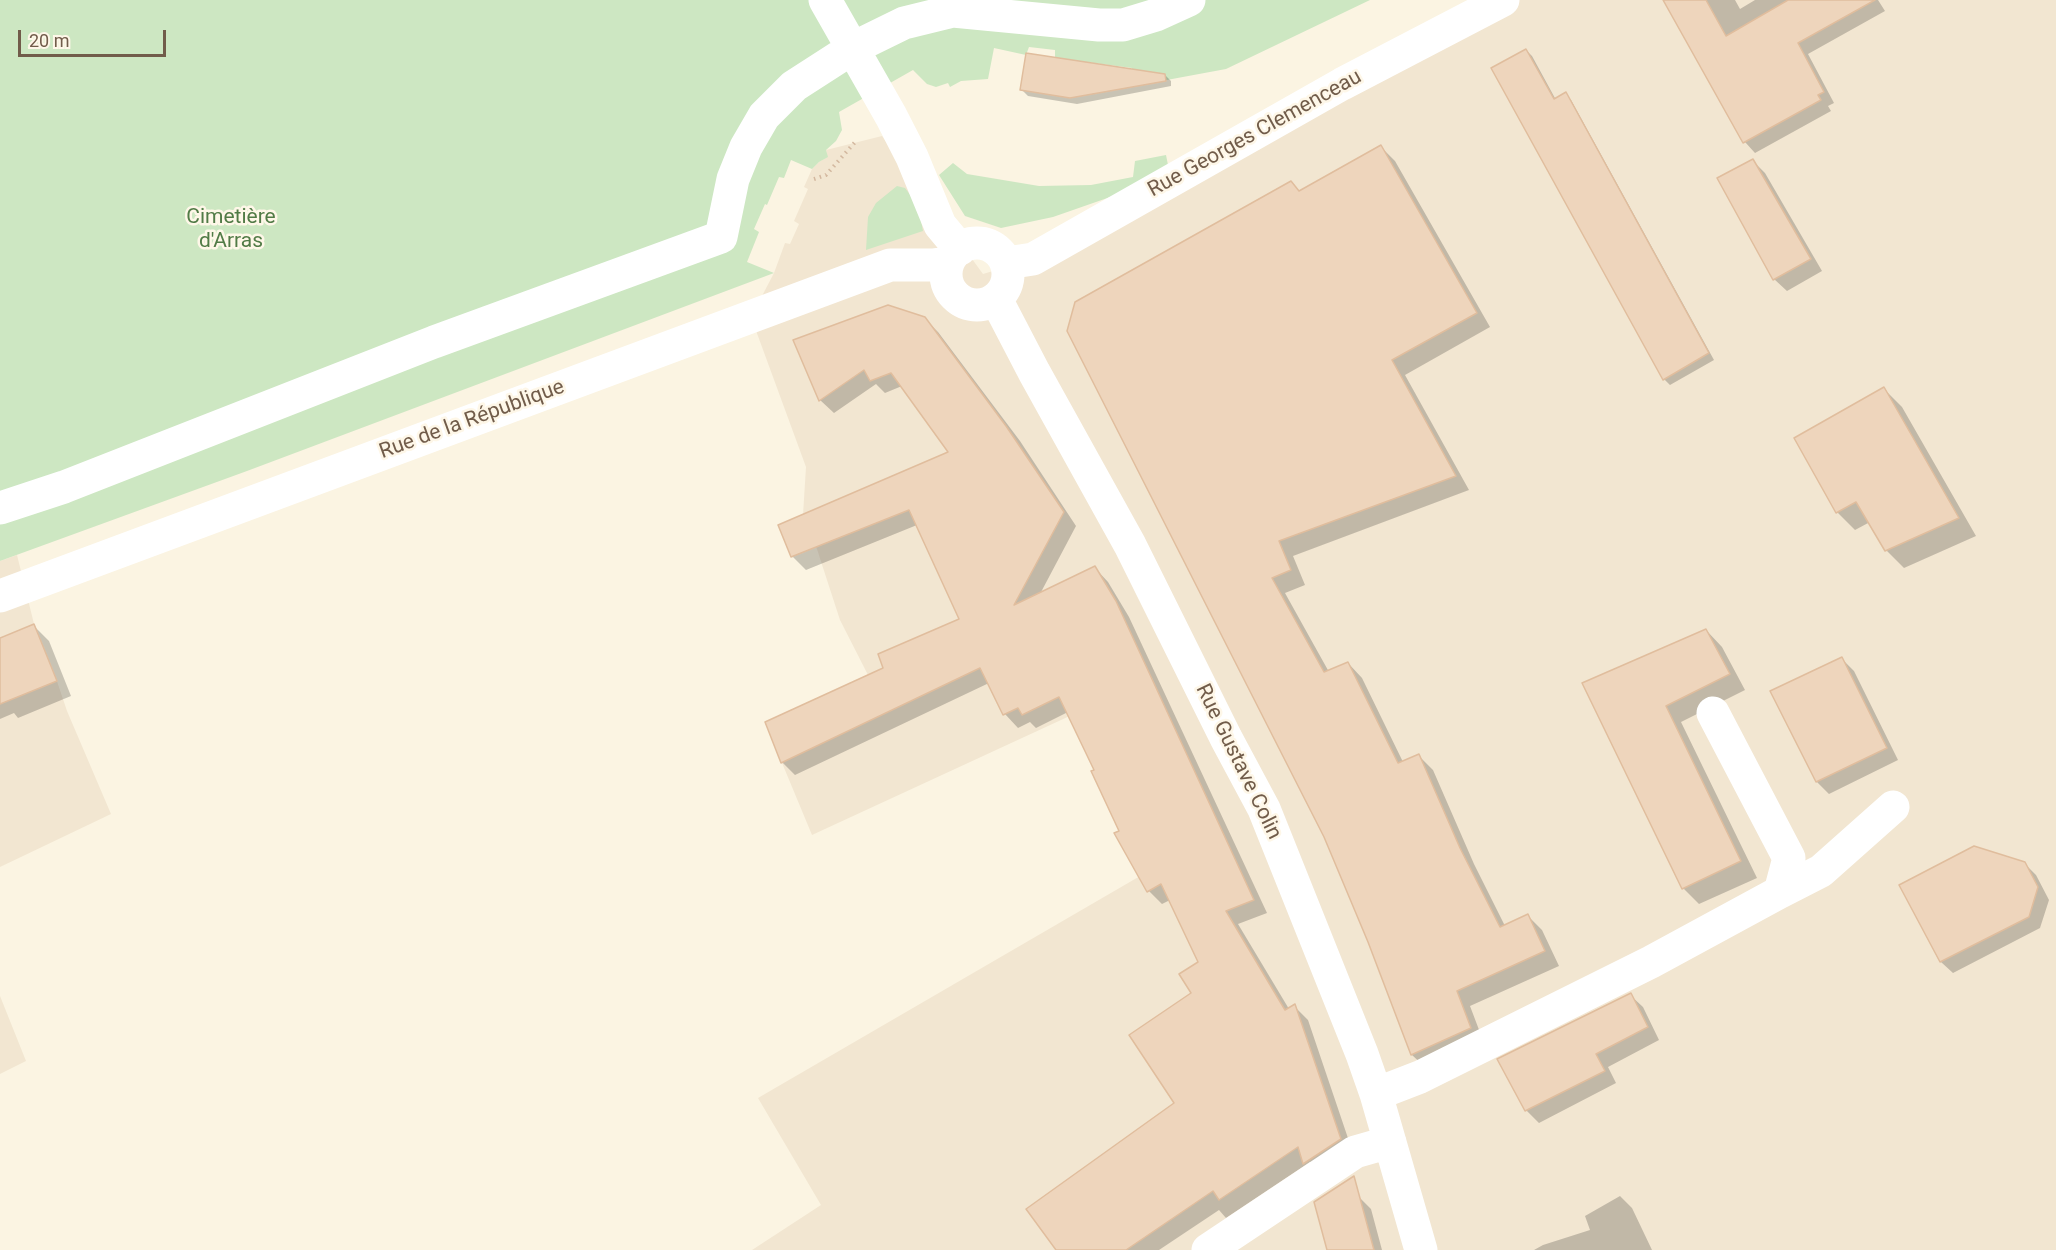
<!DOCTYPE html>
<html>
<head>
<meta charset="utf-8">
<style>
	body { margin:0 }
	#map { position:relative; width:2056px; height:1250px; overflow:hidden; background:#fbf4e2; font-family:Roboto,sans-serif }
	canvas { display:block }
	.scale { position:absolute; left:18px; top:30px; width:148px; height:27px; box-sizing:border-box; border:3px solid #715c4a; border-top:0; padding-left:8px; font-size:18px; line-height:21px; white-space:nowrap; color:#715c4a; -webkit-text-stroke:4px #fef7e8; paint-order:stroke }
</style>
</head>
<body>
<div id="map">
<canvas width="2056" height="1250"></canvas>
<div class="scale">20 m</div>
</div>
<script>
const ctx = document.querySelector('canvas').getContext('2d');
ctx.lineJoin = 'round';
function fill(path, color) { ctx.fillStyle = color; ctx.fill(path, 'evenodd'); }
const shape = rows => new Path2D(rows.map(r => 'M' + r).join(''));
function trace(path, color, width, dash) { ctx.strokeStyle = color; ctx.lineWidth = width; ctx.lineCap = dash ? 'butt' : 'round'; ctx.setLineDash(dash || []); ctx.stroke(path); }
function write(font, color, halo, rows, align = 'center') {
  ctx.font = font + ' Roboto,sans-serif'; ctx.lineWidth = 5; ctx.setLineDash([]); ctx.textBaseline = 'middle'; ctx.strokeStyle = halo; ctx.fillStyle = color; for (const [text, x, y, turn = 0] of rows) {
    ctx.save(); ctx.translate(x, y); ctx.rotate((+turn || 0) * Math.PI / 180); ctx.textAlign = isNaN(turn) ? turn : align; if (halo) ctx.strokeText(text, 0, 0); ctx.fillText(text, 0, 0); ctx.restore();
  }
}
fill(shape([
	[1503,0,2056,0,2056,1250,752,1250,821,1205,758,1098,1147,872,1123,833,1116,837,1114,833,1118,831,1176,732,1152,678,812,835,765,722,868,675,840,620,814,540,803,515,806,467,751,317,774,273,785,243,790,244,799,224,794,221,808,189,804,187,812,169,819,162,827,157,826,150,882,136,983,274,1033,259],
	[17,555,34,624,57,681,67,711,111,814,0,867,0,561],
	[0,996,26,1061,0,1074]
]), '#f2e6d1');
fill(shape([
	[0,0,1370,0,1226,69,1129,87,1132,68,1055,58,1055,50,1029,47,1026,55,994,48,988,79,961,81,950,87,948,83,936,87,927,84,913,70,839,112,842,130,836,141,826,150,828,157,819,162,812,169,791,160,784,178,779,177,767,205,765,204,754,229,759,232,747,262,774,273,247,471,0,561],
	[1166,155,1168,165,1116,195,1053,217,1001,228,965,216,939,175,953,163,967,174,1039,186,1091,185,1133,177,1135,161],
	[897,186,905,188,918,205,923,231,866,250,868,217,876,203]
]), '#cde7c2');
fill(shape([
	[1664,0,1735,0,1740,9,1755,0,1878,0,1885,11,1808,54,1834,103,1828,106,1831,111,1755,153,1745,142],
	[1526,50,1532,56,1556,100,1565,94,1571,100,1714,360,1670,385,1664,379],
	[1165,75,1171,81,1171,86,1077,104,1028,96,1022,90],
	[1381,147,1395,161,1490,327,1405,375,1469,490,1293,556,1305,585,1285,593,1329,672,1348,663,1362,678,1403,762,1418,755,1433,770,1474,864,1505,926,1528,916,1542,930,1559,966,1470,1006,1484,1043,1427,1069,1412,1055,1370,941,1325,836,1069,331,1291,183,1300,192],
	[1753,161,1765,173,1822,271,1787,291,1774,279],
	[924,318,938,332,1020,441,1076,526,1040,594,1095,568,1108,582,1129,617,1267,913,1238,924,1289,1009,1294,1006,1308,1020,1351,1147,1315,1168,1310,1162,1226,1218,1219,1210,1159,1250,1057,1250,1176,1103,1199,963,1170,900,1162,904,1149,891,1121,831,1096,771,1068,712,1036,728,1030,722,1018,728,1005,714,989,683,795,775,782,762,885,669,961,619,917,525,806,570,792,556,950,452,902,386,885,393,876,384,834,413,820,400,795,341],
	[1884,389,1902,407,1976,536,1904,568,1886,550,1870,522,1855,530,1837,512],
	[34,626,49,641,71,696,18,718,14,713,0,719,0,639],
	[1706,630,1722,647,1745,690,1681,722,1757,878,1699,904,1683,888,1584,683],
	[1842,659,1854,671,1898,760,1829,794,1817,782,1772,692],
	[2024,863,2036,875,2049,900,2040,928,1953,973,1941,962,1901,886],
	[1630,995,1643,1007,1659,1040,1608,1067,1616,1083,1539,1123,1526,1110],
	[1620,1196,1632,1208,1652,1250,1534,1250,1543,1245,1590,1230,1585,1216],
	[1359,1197,1371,1209,1382,1250,1329,1250]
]), '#0003');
const building = shape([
	[1663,0,1706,0,1726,36,1788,0,1875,0,1798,43,1824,92,1818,95,1821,100,1743,143,1663,0],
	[1526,49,1554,99,1566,92,1709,353,1663,380,1491,68,1526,49],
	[1026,53,1165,74,1166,81,1070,98,1020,90,1026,53],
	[1381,145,1477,313,1392,360,1456,476,1279,541,1291,570,1272,578,1324,672,1348,662,1398,763,1419,754,1460,848,1500,927,1528,914,1545,951,1457,991,1471,1028,1411,1055,1368,942,1324,837,1067,331,1075,302,1291,181,1299,191,1381,145],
	[1753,159,1811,259,1773,280,1717,178,1753,159],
	[888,305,925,317,1006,426,1064,512,1014,605,1095,566,1116,601,1254,900,1226,911,1285,1010,1295,1004,1341,1139,1303,1164,1298,1147,1219,1200,1213,1191,1126,1250,1056,1250,1026,1209,1174,1103,1129,1035,1191,993,1179,974,1198,962,1161,884,1147,892,1114,833,1119,831,1091,771,1094,770,1059,697,1022,715,1018,708,1003,715,980,668,781,763,765,722,883,668,878,654,959,619,909,510,791,557,778,525,948,452,891,373,870,381,864,370,819,401,793,340,888,305],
	[1884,387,1959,518,1885,551,1856,502,1836,513,1794,438,1884,387],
	[34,624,57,681,0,704,0,638,34,624],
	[1706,629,1730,674,1666,706,1741,861,1682,889,1582,683,1706,629],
	[1842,657,1887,748,1816,782,1770,691,1842,657],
	[1974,846,2025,862,2038,887,2029,917,1940,962,1899,885,1974,846],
	[1631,993,1648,1027,1596,1054,1605,1071,1525,1111,1497,1059,1631,993],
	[1354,1176,1374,1250,1327,1250,1314,1202,1354,1176]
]);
fill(building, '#eed5bc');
trace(building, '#e0bd9d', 1.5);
trace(shape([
	[814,179,826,175,857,140]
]), '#d3b89f', 4, [1.5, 4.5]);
trace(shape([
	[825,0,891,116,912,157,940,225,960,249],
	'946 274a31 31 0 1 1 62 0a31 31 0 1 1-62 0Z',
	[1007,263,1033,259,1342,84,1503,0],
	[996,299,1034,372,1130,545,1226,738,1264,809,1362,1054,1376,1094,1421,1250],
	[0,508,64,487,434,342,721,237,733,179,746,147,764,116,794,86,853,48,904,23,953,11,1099,25,1123,25,1156,15,1189,0],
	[0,596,890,265,932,265,948,263],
	[1780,892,1821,871,1893,807],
	[1376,1094,1420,1077,1651,962,1780,892,1789,858,1713,713],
	[1208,1250,1355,1152,1390,1142]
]), '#fff', 33);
write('21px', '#715c4a', '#fef7e8', [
	["Rue Georges Clemenceau",1255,134,-29],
	["Rue de la République",472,420,-20],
	["Rue Gustave Colin",1238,762,64]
]);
write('21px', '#517b46', '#fef7e8', [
	["Cimetière",231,218],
	["d'Arras",231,242]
]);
</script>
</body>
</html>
